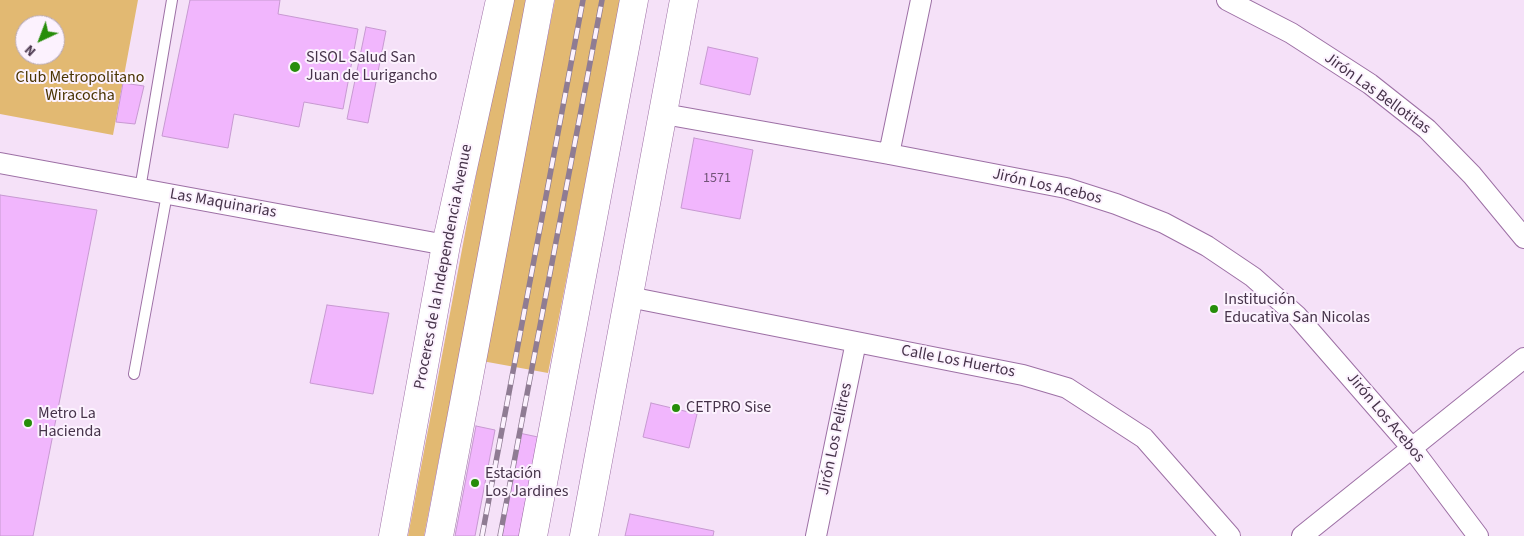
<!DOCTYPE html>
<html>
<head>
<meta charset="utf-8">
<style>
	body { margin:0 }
	#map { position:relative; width:1524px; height:536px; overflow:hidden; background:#f5e1f8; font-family:"Source Sans 3",sans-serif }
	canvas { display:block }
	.north { position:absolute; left:15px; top:15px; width:50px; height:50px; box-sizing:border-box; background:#fcf2fe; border:1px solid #b3a6b6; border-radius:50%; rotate:223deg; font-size:14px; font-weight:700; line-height:20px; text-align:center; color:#46334a }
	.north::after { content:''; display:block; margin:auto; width:18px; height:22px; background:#268d0a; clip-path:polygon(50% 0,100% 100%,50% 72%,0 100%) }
</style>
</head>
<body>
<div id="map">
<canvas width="1524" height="536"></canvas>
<div class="north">N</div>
</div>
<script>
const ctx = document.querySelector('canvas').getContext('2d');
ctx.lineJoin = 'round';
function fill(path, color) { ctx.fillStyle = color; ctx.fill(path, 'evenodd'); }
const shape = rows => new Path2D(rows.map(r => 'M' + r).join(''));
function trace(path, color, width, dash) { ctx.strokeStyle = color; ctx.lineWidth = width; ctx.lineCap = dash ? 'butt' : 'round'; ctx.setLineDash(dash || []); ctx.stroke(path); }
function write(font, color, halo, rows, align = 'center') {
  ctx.font = font + ' "Source Sans 3",sans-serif'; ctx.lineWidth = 4; ctx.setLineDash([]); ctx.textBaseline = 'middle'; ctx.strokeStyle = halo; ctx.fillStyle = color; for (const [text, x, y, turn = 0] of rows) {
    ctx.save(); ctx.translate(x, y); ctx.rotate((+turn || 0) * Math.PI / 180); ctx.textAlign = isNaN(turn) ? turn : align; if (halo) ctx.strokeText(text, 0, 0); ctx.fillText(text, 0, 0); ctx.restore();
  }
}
fill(shape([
	[0,0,138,0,113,135,0,114],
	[25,25,55,25,55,55,25,55],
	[509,0,528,0,424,536,408,536],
	[555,0,621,0,548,373,482,361]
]), '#e2b972');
const building = shape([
	[190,0,280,0,278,14,358,29,343,109,304,102,299,127,234,114,228,148,162,136,190,0],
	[366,27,386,31,368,123,347,119,366,27],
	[708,47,758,58,750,95,700,84,708,47],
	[123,83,144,86,135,124,116,122,123,83],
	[694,138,753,150,740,219,681,208,694,138],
	[0,195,97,210,33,536,0,536,0,195],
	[327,305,389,313,373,394,310,383,327,305],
	[651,403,697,414,689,448,643,437,651,403],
	[476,426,495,430,475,536,455,536,476,426],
	[519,433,538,437,519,536,499,536,519,433],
	[630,514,714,531,713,536,625,536,630,514]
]);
fill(building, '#f1b6fd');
trace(building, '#c799d1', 1);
const service = shape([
	[140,189,172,0],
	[134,374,167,194]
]);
const minor = shape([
	[1227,0,1291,33,1370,84,1427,129,1472,175,1524,238],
	[664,114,889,154,1066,188,1116,204,1164,223,1207,246,1253,277,1297,316,1411,447,1478,536],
	[889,154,921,0],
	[0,163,446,245],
	[629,297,1023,375,1067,388,1144,438,1230,536],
	[816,536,856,342],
	[1302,536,1524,358]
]);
const secondary = shape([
	[393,536,446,245,500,0],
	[584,536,684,0]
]);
const primary = shape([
	[439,536,540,0],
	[533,536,634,0]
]);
trace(service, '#9d70a5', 12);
trace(minor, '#9d70a5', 22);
trace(secondary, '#9d70a5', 29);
trace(primary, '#9d70a5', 29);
trace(service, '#fff', 10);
trace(minor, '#fff', 20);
trace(secondary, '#fff', 28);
trace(primary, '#fff', 28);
const rail = shape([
	[482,536,583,0],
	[500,536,602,0]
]);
trace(rail, '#8f7c93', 5.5);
trace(rail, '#fcf2fe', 4, [11]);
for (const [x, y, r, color] of [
	[295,67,6,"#268d0a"],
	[1214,309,5,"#268d0a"],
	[676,408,5,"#268d0a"],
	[28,423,5,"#268d0a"],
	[475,483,5,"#268d0a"]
]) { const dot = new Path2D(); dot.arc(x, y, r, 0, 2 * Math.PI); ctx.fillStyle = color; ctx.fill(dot); trace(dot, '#fcf2fe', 2); }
write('14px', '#715477', null, [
	["1571",717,179]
]);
write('16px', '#46334a', '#fcf2fe', [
	["SISOL Salud San",306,58],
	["Juan de Lurigancho",306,76],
	["Institución",1224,300],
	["Educativa San Nicolas",1224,318],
	["CETPRO Sise",686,408],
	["Metro La",38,414],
	["Hacienda",38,432],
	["Estación",485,474],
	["Los Jardines",485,492]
], 'left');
write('16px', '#4a3402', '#fcf2fe', [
	["Club Metropolitano",80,78],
	["Wiracocha",80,96]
]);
write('16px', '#46334a', '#fcf2fe', [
	["Jirón Las Bellotitas",1377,94,36],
	["Jirón Los Acebos",1047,187,13],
	["Las Maquinarias",223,204,10],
	["Proceres de la Independencia Avenue",444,267,-79],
	["Calle Los Huertos",958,362,11],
	["Jirón Los Acebos",1385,418,50],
	["Jirón Los Pelitres",836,439,-78]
]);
</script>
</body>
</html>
